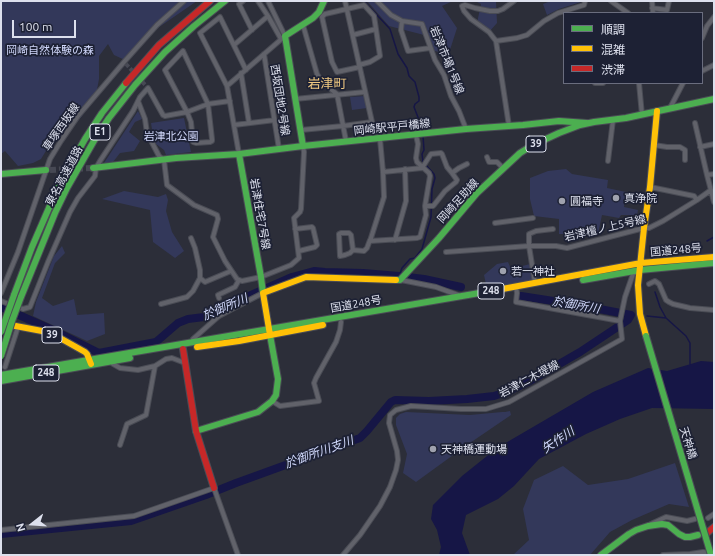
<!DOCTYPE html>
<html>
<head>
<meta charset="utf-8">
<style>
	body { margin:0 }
	#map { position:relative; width:715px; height:556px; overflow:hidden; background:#2c2e39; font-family:Ubuntu,"Noto Sans JP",sans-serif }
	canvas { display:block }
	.frame { position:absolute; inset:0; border:2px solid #dde0ed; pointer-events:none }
	.legend { position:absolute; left:563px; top:12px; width:140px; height:72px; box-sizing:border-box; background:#1d2134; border:1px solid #6a6d7e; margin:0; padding:5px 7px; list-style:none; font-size:12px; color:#dde0ed }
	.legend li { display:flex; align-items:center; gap:8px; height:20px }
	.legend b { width:20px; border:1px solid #6a6d7e }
	.north { position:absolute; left:12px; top:504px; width:40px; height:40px; -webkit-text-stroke:3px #1d2134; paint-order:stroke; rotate:253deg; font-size:11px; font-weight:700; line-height:16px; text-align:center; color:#dde0ed }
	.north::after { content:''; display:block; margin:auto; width:14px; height:18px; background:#dde0ed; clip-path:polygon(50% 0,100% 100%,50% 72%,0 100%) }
	.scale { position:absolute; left:12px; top:20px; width:64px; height:18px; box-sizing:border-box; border:2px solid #dde0ed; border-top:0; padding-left:5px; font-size:12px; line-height:14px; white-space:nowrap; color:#dde0ed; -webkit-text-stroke:3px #1d2134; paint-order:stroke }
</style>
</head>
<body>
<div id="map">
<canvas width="715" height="556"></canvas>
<div class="frame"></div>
<ul class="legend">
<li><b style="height:5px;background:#4caf50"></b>順調</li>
<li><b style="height:5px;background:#ffc107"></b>混雑</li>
<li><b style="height:5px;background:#c62828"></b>渋滞</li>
</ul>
<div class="north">N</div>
<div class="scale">100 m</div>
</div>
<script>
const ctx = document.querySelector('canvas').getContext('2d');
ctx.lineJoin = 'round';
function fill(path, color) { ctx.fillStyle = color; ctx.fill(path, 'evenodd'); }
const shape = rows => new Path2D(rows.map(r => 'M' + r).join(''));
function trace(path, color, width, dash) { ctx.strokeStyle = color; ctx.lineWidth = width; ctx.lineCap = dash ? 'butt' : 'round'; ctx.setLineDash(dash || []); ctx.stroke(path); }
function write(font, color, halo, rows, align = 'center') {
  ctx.font = font + ' Ubuntu,"Noto Sans JP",sans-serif'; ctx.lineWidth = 3.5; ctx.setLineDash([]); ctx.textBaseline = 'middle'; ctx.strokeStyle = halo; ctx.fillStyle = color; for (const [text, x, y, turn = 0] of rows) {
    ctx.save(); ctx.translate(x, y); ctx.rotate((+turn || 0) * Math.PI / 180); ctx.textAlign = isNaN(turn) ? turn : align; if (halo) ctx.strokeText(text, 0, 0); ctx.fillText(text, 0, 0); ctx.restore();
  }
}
fill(shape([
	[1,1,197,1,149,34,127,61,114,55,108,44,99,56,99,79,96,95,82,116,68,133,52,141,41,159,33,163,18,166,5,151,1,154],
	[367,1,453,1,442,6,457,28,449,53,434,51,428,36,389,26],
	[475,1,496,1,497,23,489,32,477,23,481,4],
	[548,1,584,1,559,9,547,15,543,4,548,2],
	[365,96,367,108,352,110,350,97],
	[138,111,142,119,135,122,129,132,140,141,134,151,120,153,113,162,104,163],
	[184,118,191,152,166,155,164,150,156,144,153,136,151,123],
	[566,169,572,174,608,180,607,188,626,192,624,207,638,210,637,215,621,215,619,218,602,215,598,234,582,232,581,234,559,234,559,219,534,216,530,199,530,178,548,171],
	[124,191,158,197,166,194,168,200,166,211,172,232,184,251,175,258,153,242,150,210,102,199],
	[62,246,65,253,55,263,42,298,53,306,74,299,77,315,104,313,105,334,87,341,33,316,36,302,54,256],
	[508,262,511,269,530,264,533,280,487,289,484,275,497,264],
	[510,411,511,415,467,445,416,482,403,473,407,454,396,425,396,418,400,414,406,412,470,415,502,412,505,412],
	[675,463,689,507,669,504,632,520,610,532,590,555,513,555,529,540,523,509,534,480,563,466,588,485,628,479]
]), '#33385a');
fill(shape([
	[701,361,714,362,714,409,652,408,620,419,586,434,539,459,514,486,498,499,466,515,462,533,470,555,439,555,441,547,437,530,431,519,433,505,462,476,497,448,593,392,648,368,667,371]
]), '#161646');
trace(shape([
	[364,1,390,29,398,54,407,68,409,76,415,82,419,97,419,101,415,104,414,107,421,125,422,132],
	[707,241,714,237],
	[650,246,651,255],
	[399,276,402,268,410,259,415,258,422,249,431,217,432,189,435,178,434,174,423,162,422,154,424,150,423,136],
	[655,292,660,307,666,318],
	[631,315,634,315],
	[647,316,666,318,686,336,690,343,690,364]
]), '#161646', 1.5);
trace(shape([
	[1,307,57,332,99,353,156,342,178,323,188,319,204,317,233,303,292,277,314,271,325,272,363,273,399,276,424,279,461,287],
	[1,534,131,521,206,495,236,483,360,438,367,431,391,402,395,400,429,401,467,399,494,396,509,391,528,382,580,352,628,320,631,315,573,304,521,296]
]), '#161646', 8);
trace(shape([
	[126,64,148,88]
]), '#474954', 4, [4, 2]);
trace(shape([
	[50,170,93,168]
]), '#474954', 6, [6, 3]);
const street = shape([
	[243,1,239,4,252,30],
	[258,1,268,16],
	[377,1,391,15,402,21,422,24,435,60,444,75,451,96,459,111,466,129],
	[611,1,628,13],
	[652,1,653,13],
	[652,8,667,10,669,1],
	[402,21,401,30,408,51,430,48],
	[303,25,317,74,322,82,337,94,346,141],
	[353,35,376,29,374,16,364,5,325,14,322,17,332,62,337,72,360,67],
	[702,38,707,26,714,17],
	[496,41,517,38,527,35,544,21,558,13,584,5,585,1],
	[234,45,268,16,281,39],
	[183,51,208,104,212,139,212,141,210,142,196,143,193,142,191,122,187,112,165,70,183,51],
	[264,54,279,149],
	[359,65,370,62,380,56,376,29],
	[702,71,714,65],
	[241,73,249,123],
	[595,83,603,83],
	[639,83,642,115],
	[227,86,285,36,268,1],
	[295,99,365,92],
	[230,101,208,104,187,112,165,116,163,115,148,88,140,97,138,101,145,119,147,133,159,156,164,160,167,185,194,205,217,215,218,219,213,237,225,261,237,279,242,281,261,277,291,265,299,258,294,218,300,212,301,209,304,152,303,146],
	[670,108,683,83],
	[695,123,707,175,714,202],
	[234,125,275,120],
	[509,126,496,41,489,32,471,19,464,11,462,6,465,5,475,8,490,11,498,11,503,9,514,1],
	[301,130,343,126,372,122,345,1],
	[380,139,383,172,384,197,370,241,417,238,420,237,426,215,425,206,430,176,429,173,417,162,416,158,418,144,416,135],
	[654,145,667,147,680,147,685,150,685,160],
	[700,147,714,144],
	[239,154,227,86,200,33,220,17,246,70],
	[487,157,489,162,497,162,503,168],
	[608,161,613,120],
	[422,168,431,154,441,153,442,154,447,167,452,173,457,180,456,182,445,191,434,205,433,206,425,206],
	[383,172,422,168],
	[452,173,459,168,467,164],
	[707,175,714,174],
	[650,187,694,196,697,200],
	[495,223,533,218],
	[295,229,312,227,313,228,317,245,315,247,299,251],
	[191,238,195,248,200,270,200,278],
	[395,240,406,201,405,169],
	[353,250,351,235,349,233,341,233,339,234,340,256,345,255,350,253,353,250,364,251,367,248,370,240],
	[446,252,529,246,556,246,567,248,644,228,649,228,663,221,697,200,711,190],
	[401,280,436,287,458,295],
	[535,283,529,246,529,234,536,231,553,229],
	[649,284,655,281,659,284,666,300,669,302,673,304,690,308,714,310],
	[516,287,517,293,516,302,620,321],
	[1,293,18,252,50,159,61,141,78,116,124,62,157,25,184,1],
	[219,298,218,295,235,287,239,280],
	[1,301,11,305],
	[161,304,187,297,193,291,200,278,205,282,231,271],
	[18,307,23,309,30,307,48,262,70,212,78,198,95,176,96,168,100,161,133,111,138,101],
	[193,339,219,316,232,309,263,293],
	[113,364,120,368,138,370,155,366,166,359,172,358,185,363],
	[5,367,18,327],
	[272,401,280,406,319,401,314,383,316,378,336,342,340,330,341,322],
	[120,445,127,424,146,415,155,366],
	[708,518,714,514],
	[651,524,666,517,687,521,695,519],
	[1,530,134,516,214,488,238,555],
	[343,555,360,535,380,506,390,487,396,470,398,460,397,451,389,423,390,415,396,410,411,406,461,409,486,409,509,402,622,339,620,321,625,297,633,274,636,272],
	[663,555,690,554,703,552,714,554]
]);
const fast = shape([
	[303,146,285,36,313,18,319,12,324,1],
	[239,154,261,277,263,293],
	[93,168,176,158,239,154,303,146,466,129,523,125,559,121,587,123],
	[1,174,46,170],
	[396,280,400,280,439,238,477,193,520,153,533,145,559,133,580,125,594,122,626,118,714,99],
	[583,280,640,270,714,263],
	[14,295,32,247,58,187,85,139,102,113,126,83],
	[21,297,55,213,67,188,95,139,109,118,135,85,165,52,194,26,225,1],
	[1,375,497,290],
	[1,381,130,358],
	[196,431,258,412,272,401,276,395,278,379,270,335],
	[601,555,629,534,636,530,648,526,662,524,668,525,679,534,685,537,690,537,698,535]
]);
const slow = shape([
	[497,290,641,263,714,257],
	[5,324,42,331,60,338,85,352,87,354,91,364],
	[270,335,263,293,306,277,396,280],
	[646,336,640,314,638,285,644,228,650,187,657,111],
	[197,347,239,341,323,325]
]);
const jam = shape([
	[126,83,159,45,210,1],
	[183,349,196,431,214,488],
	[707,533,714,527]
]);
trace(street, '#4a4c55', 6);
trace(fast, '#4a4c55', 8);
trace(slow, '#4a4c55', 8);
trace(jam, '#4a4c55', 8);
trace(street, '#61626a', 4);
trace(fast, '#4caf50', 6);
trace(slow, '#ffc107', 6);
trace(jam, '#c62828', 6);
const fastBridge = shape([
	[1,332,14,295],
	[646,336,711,555],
	[1,356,12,321,21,297]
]);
trace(fastBridge, '#4a4c55', 8, []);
trace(fastBridge, '#4caf50', 6);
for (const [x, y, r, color] of [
	[616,198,4,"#9fa2ae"],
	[562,201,4,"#9fa2ae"],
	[503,271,4,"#9fa2ae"],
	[433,449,4,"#9fa2ae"]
]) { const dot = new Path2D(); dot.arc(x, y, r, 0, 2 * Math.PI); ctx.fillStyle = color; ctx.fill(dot); trace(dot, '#1d2134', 1.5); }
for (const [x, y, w] of [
	[100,132,20],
	[536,144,20],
	[491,291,26],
	[52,335,20],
	[46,373,26]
]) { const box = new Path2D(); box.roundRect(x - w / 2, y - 8, w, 16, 3); ctx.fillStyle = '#1d2134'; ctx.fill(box); trace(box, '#dde0ed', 1); }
write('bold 10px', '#dde0ed', null, [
	["E1",100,132],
	["39",536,144],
	["248",491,291],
	["39",52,335],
	["248",46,373]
]);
write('11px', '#d0d7fa', '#1d2134', [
	["岡崎自然体験の森",50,50],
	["岩津北公園",171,136]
]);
write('11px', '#dde0ed', '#1d2134', [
	["岩津市場1号線",447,60,68],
	["西坂団地2号線",280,100,81],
	["車塚西坂線",61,127,-55],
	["岡崎駅平戸橋線",392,127,-6],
	["東名高速道路",64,176,-62],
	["岡崎足助線",458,201,-48],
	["岩津住宅7号線",260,214,80],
	["岩津檀ノ上5号線",605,228,-13],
	["国道248号",676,250,-5],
	["国道248号",356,304,-10],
	["岩津仁木堤線",529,379,-28],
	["天神橋",688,443,73]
]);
write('11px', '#dde0ed', '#1d2134', [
	["真浄院",624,198],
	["圓福寺",570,201],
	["若一神社",511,271],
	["天神橋運動場",441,449]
], 'left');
write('italic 12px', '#d2dafd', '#1d2134', [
	["於御所川",576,305,10],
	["於御所川",225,307,-23],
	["矢作川",558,440,-34],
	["於御所川支川",319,452,-20]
]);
write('13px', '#f0c981', '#1d2134', [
	["岩津町",327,84]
]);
</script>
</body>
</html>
